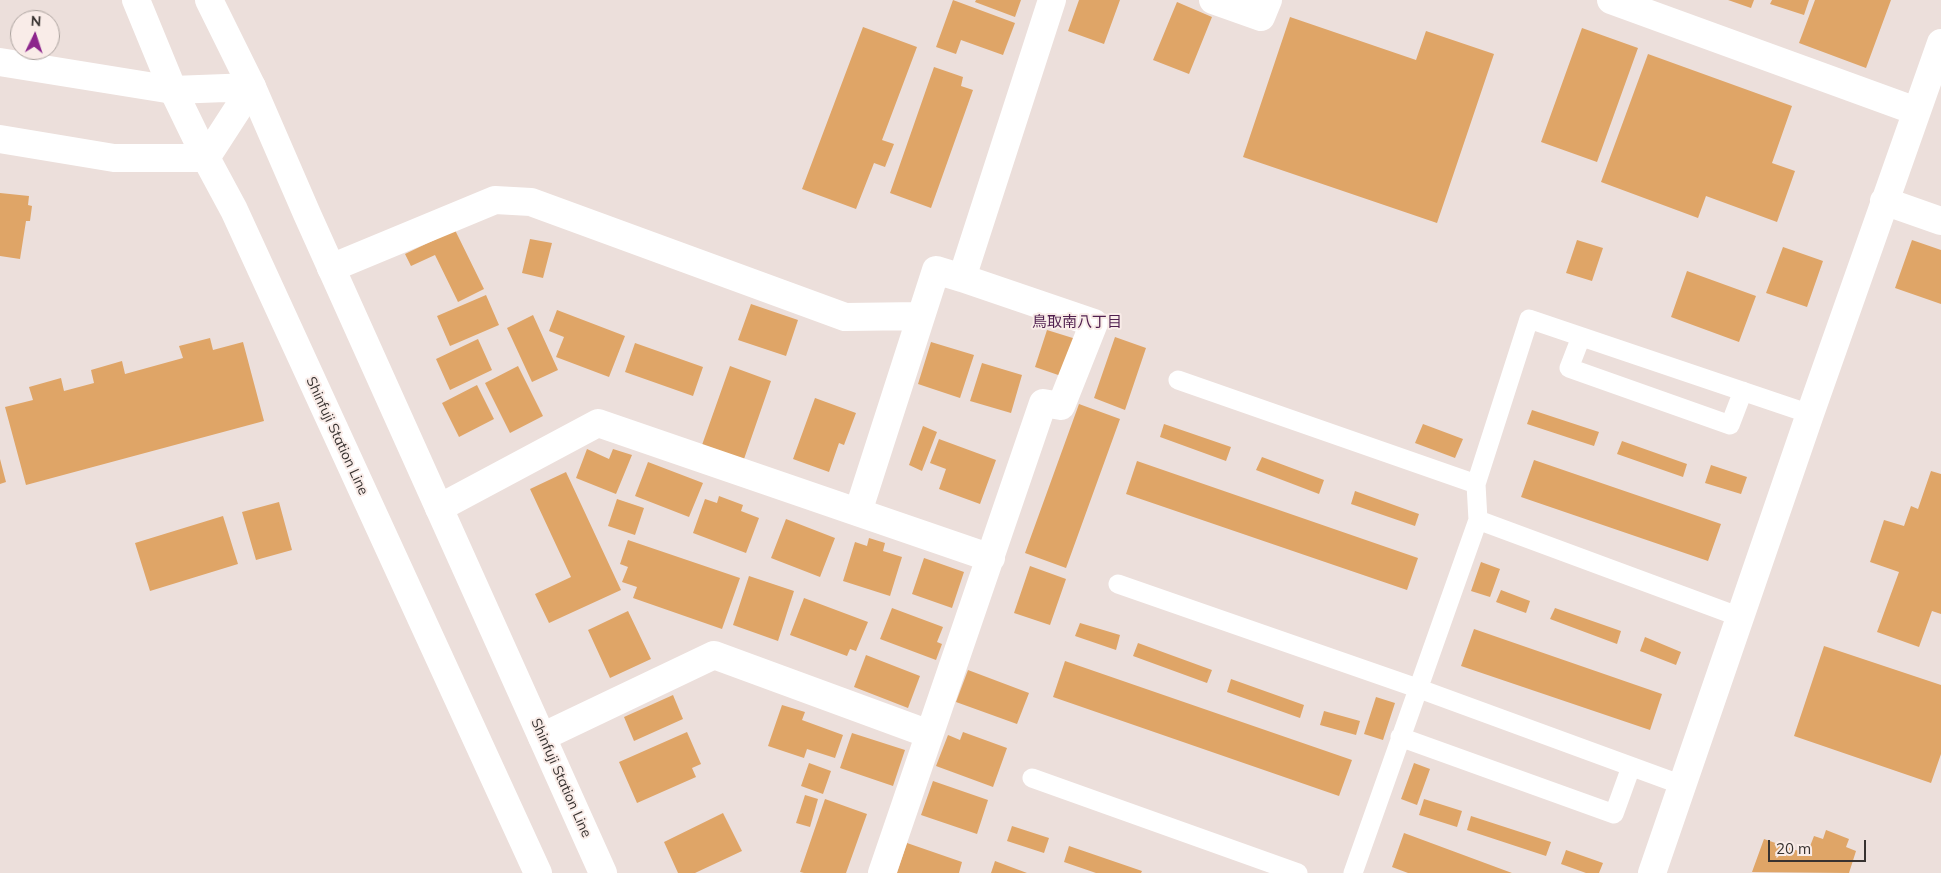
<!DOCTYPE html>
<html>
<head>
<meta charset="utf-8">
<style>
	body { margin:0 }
	#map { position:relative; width:1941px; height:873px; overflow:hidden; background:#ecdfdb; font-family:Mulish,sans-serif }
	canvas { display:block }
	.north { position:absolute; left:10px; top:10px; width:50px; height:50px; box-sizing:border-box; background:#f9ece8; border:1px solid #aba29e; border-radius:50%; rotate:4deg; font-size:14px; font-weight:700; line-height:20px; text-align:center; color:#373230 }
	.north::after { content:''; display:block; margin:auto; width:18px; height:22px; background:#8c258c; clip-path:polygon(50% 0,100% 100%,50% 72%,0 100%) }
	.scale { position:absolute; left:1768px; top:840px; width:98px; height:22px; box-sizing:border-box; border:2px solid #373230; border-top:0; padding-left:6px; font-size:15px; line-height:18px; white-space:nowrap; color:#373230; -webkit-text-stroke:4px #f9ece8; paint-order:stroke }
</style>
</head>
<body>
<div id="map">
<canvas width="1941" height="873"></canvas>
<div class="north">N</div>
<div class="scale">20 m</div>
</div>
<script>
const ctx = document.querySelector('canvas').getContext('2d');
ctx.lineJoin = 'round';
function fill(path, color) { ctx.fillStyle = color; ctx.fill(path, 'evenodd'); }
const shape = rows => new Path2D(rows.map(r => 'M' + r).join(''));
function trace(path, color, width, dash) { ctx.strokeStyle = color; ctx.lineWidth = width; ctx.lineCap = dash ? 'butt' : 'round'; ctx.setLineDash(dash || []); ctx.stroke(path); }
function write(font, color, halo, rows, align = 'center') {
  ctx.font = font + ' Mulish,"Noto Sans JP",sans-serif'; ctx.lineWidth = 4; ctx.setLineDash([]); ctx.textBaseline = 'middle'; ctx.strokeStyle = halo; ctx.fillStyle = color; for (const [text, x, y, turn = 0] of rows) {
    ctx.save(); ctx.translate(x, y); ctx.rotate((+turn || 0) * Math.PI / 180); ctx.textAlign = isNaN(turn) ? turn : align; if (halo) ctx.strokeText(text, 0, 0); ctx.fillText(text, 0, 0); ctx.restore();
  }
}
fill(shape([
	[953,0,1015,23,1003,55,961,40,956,54,936,47],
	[976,0,1021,0,1015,17,975,2],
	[1079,0,1120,0,1104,44,1068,31],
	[1728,0,1754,0,1751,8],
	[1772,0,1809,0,1804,15,1770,4],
	[1815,0,1891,0,1866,68,1799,43],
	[1177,2,1212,17,1189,74,1153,60],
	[1290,17,1416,60,1426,31,1494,54,1437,223,1243,157],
	[863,27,917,47,882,140,894,144,885,167,874,163,856,209,802,189],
	[1582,28,1638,48,1597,162,1541,142],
	[1648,54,1792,106,1772,163,1795,171,1777,222,1706,196,1698,218,1601,182],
	[934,67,963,77,961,86,973,90,931,208,890,193],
	[0,193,29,196,28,205,32,206,30,221,26,221,20,259,0,256],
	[455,230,484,289,458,302,435,255,411,266,405,254],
	[530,239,552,243,543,278,522,273],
	[1577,240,1603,248,1592,281,1566,273],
	[1912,240,1941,250,1941,304,1895,288],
	[1783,247,1823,261,1807,307,1766,293],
	[1687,271,1756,296,1739,342,1671,317],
	[486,295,499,325,450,346,437,316],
	[751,304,798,320,786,356,738,340],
	[557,310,625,336,609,377,556,357,564,337,549,331],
	[533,315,558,370,532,382,507,328],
	[1047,330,1076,339,1064,377,1035,367],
	[1115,337,1146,348,1125,410,1094,398],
	[210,338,213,350,243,342,264,421,26,485,5,407,33,400,29,387,61,378,64,391,94,383,91,370,122,361,125,374,183,358,179,346],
	[478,339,492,370,450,390,436,359],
	[931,342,974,355,960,398,918,384],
	[635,343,703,367,693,396,625,372],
	[982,363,1022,375,1011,413,970,401],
	[518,366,543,416,510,433,485,383],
	[730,366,771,381,744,459,702,445],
	[477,385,494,419,459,437,442,403],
	[815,398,856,413,844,445,839,443,829,472,793,459],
	[1079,404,1120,419,1066,568,1025,553],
	[1532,410,1599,432,1594,446,1527,424],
	[1164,424,1231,447,1226,461,1160,437],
	[1423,424,1463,439,1455,458,1415,443],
	[923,426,937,432,922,471,909,465],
	[939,439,996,460,980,504,939,489,946,469,930,463],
	[1622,441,1687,464,1683,477,1617,454],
	[587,449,609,459,613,449,632,455,616,494,576,478],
	[1262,457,1324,480,1319,494,1256,470],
	[0,459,6,482,0,484],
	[1534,460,1721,524,1708,561,1521,497],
	[1137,461,1418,558,1407,590,1126,494],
	[648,462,703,483,689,517,635,496],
	[1711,465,1747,477,1741,494,1705,483],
	[1931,471,1941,474,1941,614,1932,611,1919,647,1877,632,1899,572,1870,562,1884,520,1904,526,1911,506,1918,509],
	[566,472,621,590,549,623,535,594,571,577,530,489],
	[1355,491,1419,514,1415,526,1351,504],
	[719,496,743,505,741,511,759,518,746,553,693,533,705,499,717,503],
	[617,499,644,508,635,535,608,526],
	[279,502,292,550,256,560,242,512],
	[223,516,238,564,150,591,135,543],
	[786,519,835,538,820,577,771,558],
	[869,538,885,543,883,551,902,557,890,596,843,581,855,542,867,546],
	[628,540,740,578,722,629,633,598,637,587,622,582,628,567,620,564],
	[924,558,964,572,952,608,912,594],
	[1481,562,1500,569,1490,597,1471,591],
	[1030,566,1066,579,1050,625,1014,613],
	[749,576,794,591,778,641,733,625],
	[1501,590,1530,601,1526,613,1496,602],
	[804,598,868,622,856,651,850,649,847,656,790,635],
	[892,608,943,627,937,642,942,644,936,660,880,639],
	[1555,608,1621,631,1617,644,1550,619],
	[628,611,651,659,610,678,588,630],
	[1080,623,1120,635,1116,650,1075,636],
	[1474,629,1662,694,1650,730,1461,666],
	[1645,637,1681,652,1676,665,1640,651],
	[1138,643,1212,670,1207,683,1133,656],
	[1824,646,1941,685,1941,754,1931,783,1794,736],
	[866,655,920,676,908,708,854,687],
	[1065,661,1352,760,1339,796,1053,697],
	[968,670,1029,693,1017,724,956,702],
	[1231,679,1304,705,1300,718,1227,692],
	[673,695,683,719,634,741,624,717],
	[1376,697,1395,703,1383,740,1364,734],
	[782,705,805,712,802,720,843,735,835,758,807,749,804,758,768,746],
	[1324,711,1360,721,1356,735,1320,725],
	[687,732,701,764,692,768,696,777,637,803,619,762],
	[963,732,1007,748,993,787,936,766,948,735,960,740],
	[852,733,905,750,893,786,840,768],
	[809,763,831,771,823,794,801,786],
	[1414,763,1430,769,1417,805,1401,799],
	[933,781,988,800,977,834,921,815],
	[805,795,818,799,810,827,796,823],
	[825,799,867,814,846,873,804,873,800,872],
	[1424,799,1462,811,1457,827,1419,815],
	[723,813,742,851,695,873,678,873,664,842],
	[1471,816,1551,842,1546,856,1467,830],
	[1012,826,1049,838,1044,853,1007,841],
	[1826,830,1849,839,1846,847,1856,851,1849,873,1752,872,1764,839,1807,854,1814,836,1823,839],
	[1404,833,1512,873,1408,873,1392,867],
	[907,843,962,862,959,873,897,873],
	[1069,846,1142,871,1141,873,1096,873,1064,862],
	[1566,850,1603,863,1599,873,1586,873,1561,864],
	[995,861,1027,873,991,873]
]), '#dfa567');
trace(shape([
	[1581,337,1569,368,1730,425,1743,391],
	[1178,380,1476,484],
	[1478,520,1740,617],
	[1118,584,1417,688,1682,785],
	[1400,737,1614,814,1631,767],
	[1032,778,1298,873],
	[1353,873,1478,520,1476,484,1529,319,1810,414]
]), '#fff', 19);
trace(shape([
	[1213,0,1261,17,1268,0],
	[1611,0,1916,111],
	[1884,201,1941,221],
	[331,268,495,200,531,202,845,317,921,316],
	[439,508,598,423,991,558],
	[858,512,936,270,962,278],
	[542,737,714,655,929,734],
	[882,873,1043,403,1061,406,1094,323,962,278,1052,0],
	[1652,873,1810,414,1941,43]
]), '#fff', 28);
trace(shape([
	[0,62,173,90,252,87],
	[0,139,114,158,206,158,252,87]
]), '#fff', 28);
trace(shape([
	[136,0,173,90,206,158,234,210,538,873],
	[209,0,252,87,307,214,603,873]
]), '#fff', 28);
write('14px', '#373230', '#f9ece8', [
	["Shinfuji Station Line",337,436,65],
	["Shinfuji Station Line",561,778,66]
]);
write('15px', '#501f4f', '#f9ece8', [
	["鳥取南八丁目",1077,322]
]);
</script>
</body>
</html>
